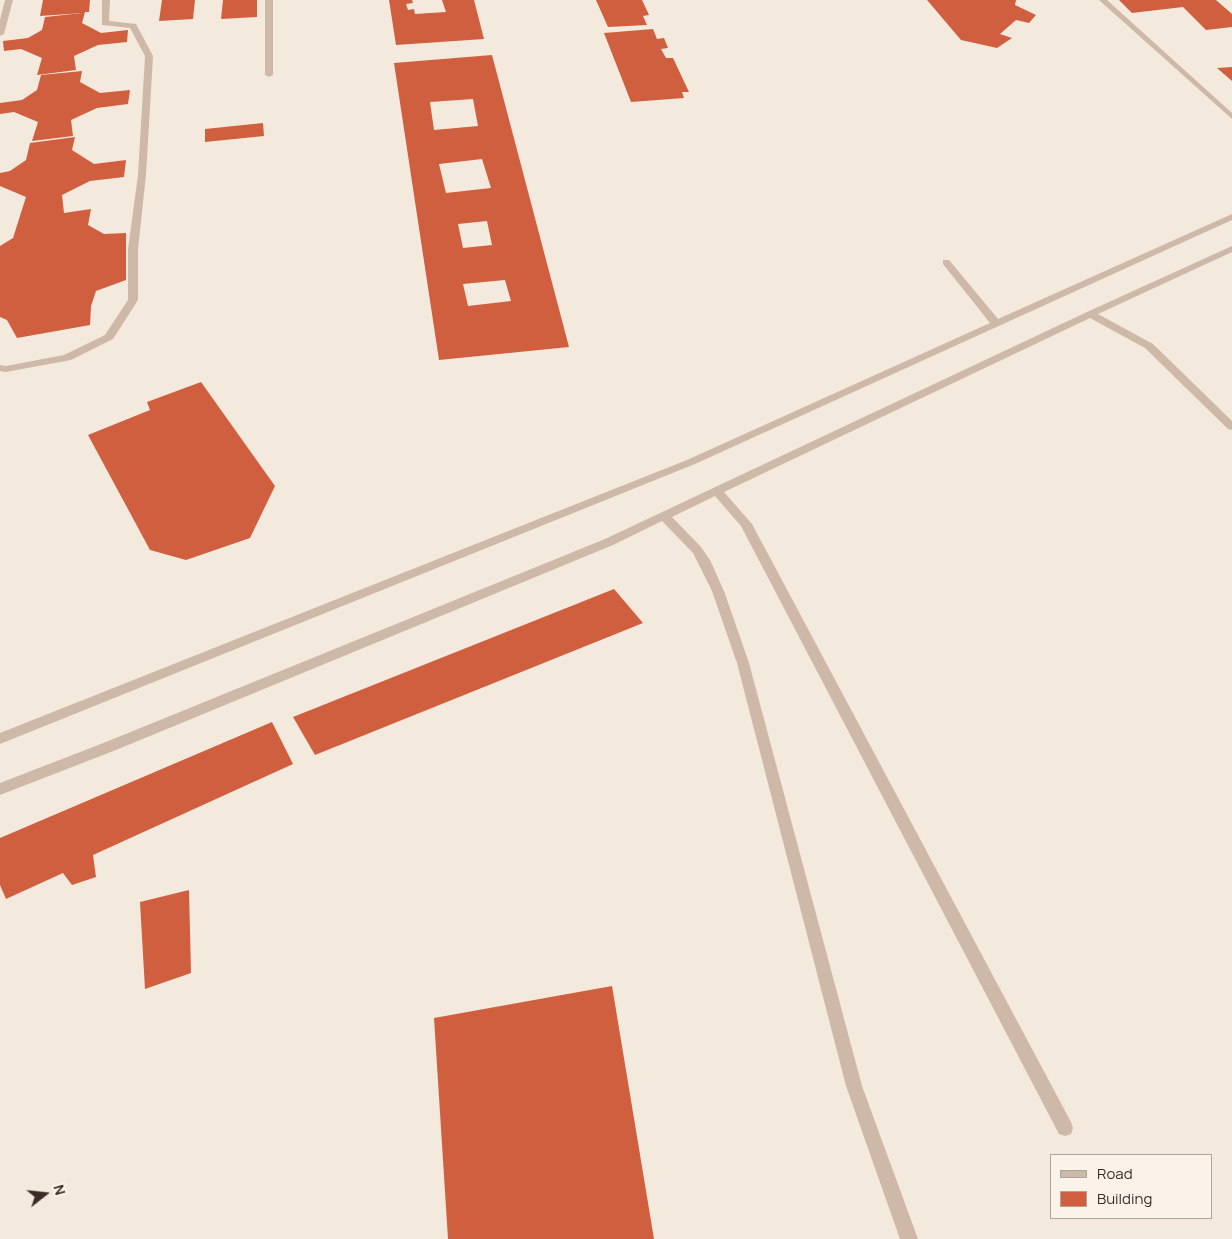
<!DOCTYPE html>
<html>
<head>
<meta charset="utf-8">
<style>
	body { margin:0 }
	#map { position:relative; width:1232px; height:1239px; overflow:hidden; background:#f4e9dd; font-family:Manrope,sans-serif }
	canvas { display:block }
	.legend { position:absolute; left:1050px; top:1154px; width:162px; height:65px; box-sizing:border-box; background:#fbf3ea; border:1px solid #aea49c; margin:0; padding:6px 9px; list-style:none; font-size:15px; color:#3a2d28 }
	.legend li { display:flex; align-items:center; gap:10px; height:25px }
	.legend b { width:25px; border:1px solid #aea49c }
	.north { position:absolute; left:20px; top:1169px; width:50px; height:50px; -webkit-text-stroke:4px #fbf3ea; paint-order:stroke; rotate:74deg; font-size:14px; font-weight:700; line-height:20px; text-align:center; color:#3a2d28 }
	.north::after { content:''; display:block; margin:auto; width:18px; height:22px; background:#3a2d28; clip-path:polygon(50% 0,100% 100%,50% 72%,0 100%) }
</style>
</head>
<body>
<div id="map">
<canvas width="1232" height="1239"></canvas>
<ul class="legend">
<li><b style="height:6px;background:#ceb8a7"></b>Road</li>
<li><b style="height:14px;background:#d05f3f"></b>Building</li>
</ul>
<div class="north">N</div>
</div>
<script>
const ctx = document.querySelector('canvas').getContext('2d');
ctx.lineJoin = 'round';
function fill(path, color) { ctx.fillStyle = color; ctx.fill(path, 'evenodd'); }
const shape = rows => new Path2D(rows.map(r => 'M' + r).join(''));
fill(shape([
	[43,0,90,0,89,12,85,12,82,23,101,33,128,30,127,42,98,45,74,56,76,70,37,75,42,58,21,49,4,51,3,41,28,38,42,30,45,17,82,13,40,16],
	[162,0,195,0,193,19,159,21],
	[223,0,257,0,257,17,221,19],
	[389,0,412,0,413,3,406,4,408,10,414,9,415,14,446,12,442,0,474,0,484,39,396,45],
	[596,0,642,0,649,15,643,16,647,25,608,27],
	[927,0,1016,0,1015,5,1036,15,1029,23,1016,20,1000,34,1012,38,997,48,961,40],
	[1119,0,1216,0,1232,14,1232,27,1206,30,1183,7,1132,13],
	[653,29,657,39,664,38,668,48,661,49,666,58,673,58,689,92,682,92,684,98,631,102,604,33],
	[492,55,569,347,439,360,394,63],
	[473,99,478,126,434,130,430,102],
	[482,159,491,188,446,193,439,164],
	[487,221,492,245,463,248,458,224],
	[505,280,511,301,468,306,463,284],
	[1232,67,1232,81,1217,68],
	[82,71,80,82,100,93,130,90,128,104,97,108,71,120,73,136,32,141,38,122,14,112,0,114,0,103,22,100,37,90,41,75],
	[263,123,264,136,205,142,205,129],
	[75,137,72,150,94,164,126,160,124,177,90,181,62,195,64,213,91,209,88,225,104,234,126,233,126,280,96,291,91,306,90,325,17,338,7,320,0,317,0,246,13,238,26,197,0,186,0,173,10,171,26,160,30,143],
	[201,382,275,486,250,538,186,560,150,550,88,435,150,410,147,402],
	[614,589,643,623,315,755,293,717],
	[272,722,293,764,93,855,96,877,72,885,63,873,6,899,0,885,0,838],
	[189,890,191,973,145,989,140,902],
	[612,986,654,1239,448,1239,434,1018]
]), '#d05f3f');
fill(shape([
	[5,0,13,0,4,34,0,36,0,20,5,0],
	[102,0,110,0,109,21,136,24,153,56,146,175,138,249,138,300,113,339,71,360,6,372,0,371,0,365,6,366,64,355,105,335,128,300,128,249,138,175,145,56,130,28,102,25,102,0],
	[265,0,273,0,273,75,269,77,265,75,265,0],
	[1099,0,1107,0,1232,113,1232,119,1099,0],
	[1232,214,1232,220,695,464,0,744,0,733,687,460,990,323,943,264,943,260,949,260,998,319,1232,214],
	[1232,246,1232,252,1098,314,1153,344,1232,421,1232,430,1228,429,1145,348,1090,318,724,492,752,524,1071,1122,1073,1128,1071,1134,1065,1136,1059,1134,741,526,715,496,672,517,701,547,710,560,724,591,749,663,862,1086,918,1239,900,1239,846,1086,737,663,712,591,693,553,662,521,613,545,116,750,0,795,0,783,106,742,605,539,1087,312,1232,246]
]), '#ceb8a7');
</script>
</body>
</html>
